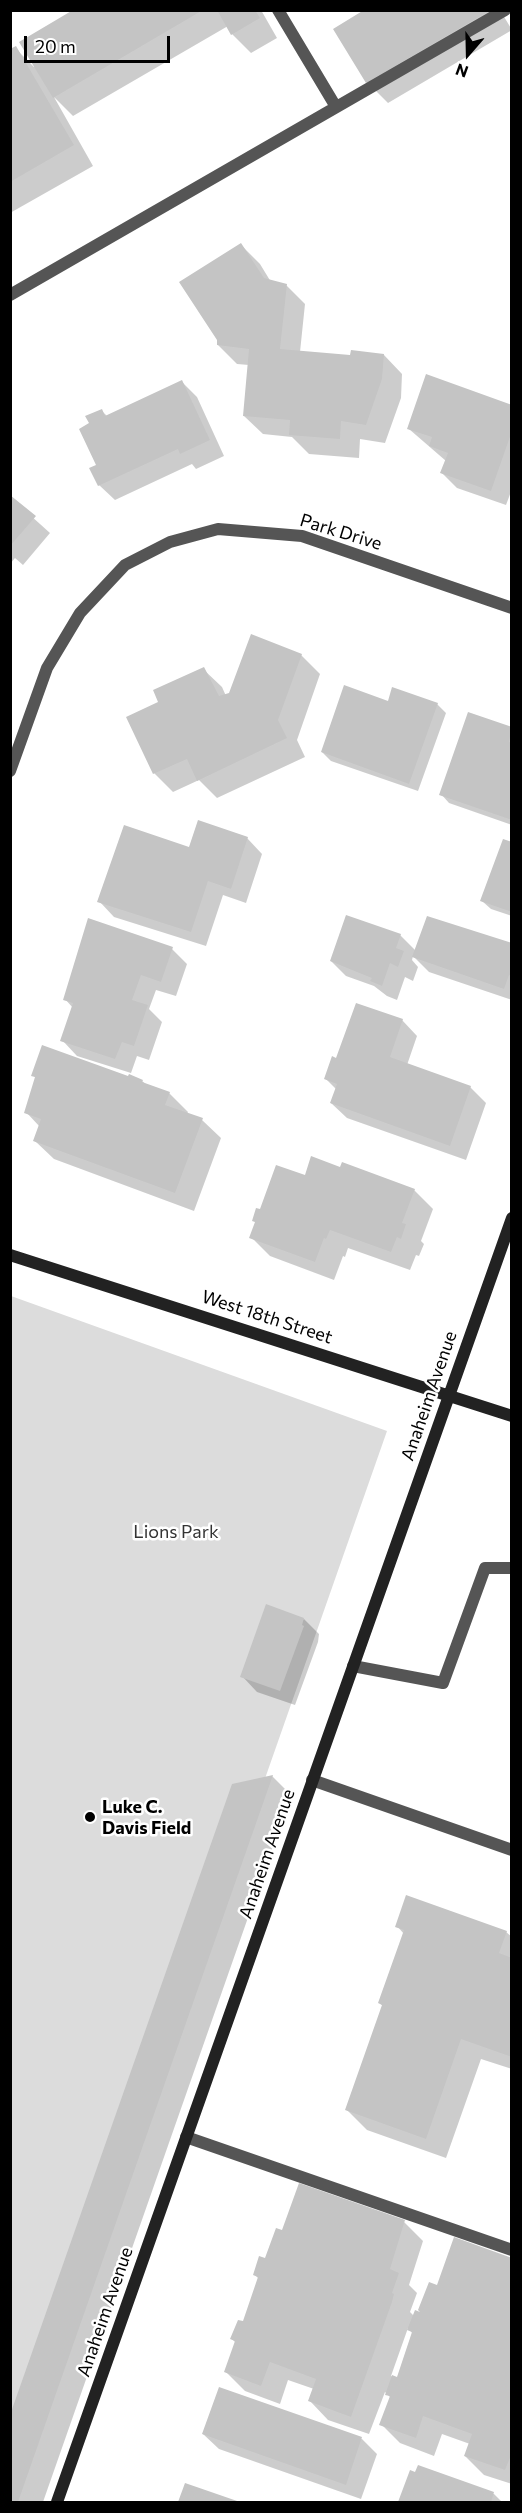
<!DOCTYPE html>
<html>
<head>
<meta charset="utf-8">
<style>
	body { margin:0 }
	#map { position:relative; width:522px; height:2513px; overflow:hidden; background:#fff; font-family:Commissioner,sans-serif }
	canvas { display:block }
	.frame { position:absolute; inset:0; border:12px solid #000; pointer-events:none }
	.north { position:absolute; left:438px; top:24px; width:60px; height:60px; -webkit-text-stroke:4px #fff; paint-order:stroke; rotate:200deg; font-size:16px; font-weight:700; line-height:24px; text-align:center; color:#000 }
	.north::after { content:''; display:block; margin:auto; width:21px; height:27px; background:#000; clip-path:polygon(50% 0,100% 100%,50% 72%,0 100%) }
	.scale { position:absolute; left:24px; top:36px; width:146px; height:27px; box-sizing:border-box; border:3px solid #000; border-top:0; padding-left:8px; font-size:18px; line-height:21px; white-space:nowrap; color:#000; -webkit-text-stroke:4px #fff; paint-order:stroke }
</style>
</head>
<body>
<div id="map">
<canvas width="522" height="2513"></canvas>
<div class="frame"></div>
<div class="north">N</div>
<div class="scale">20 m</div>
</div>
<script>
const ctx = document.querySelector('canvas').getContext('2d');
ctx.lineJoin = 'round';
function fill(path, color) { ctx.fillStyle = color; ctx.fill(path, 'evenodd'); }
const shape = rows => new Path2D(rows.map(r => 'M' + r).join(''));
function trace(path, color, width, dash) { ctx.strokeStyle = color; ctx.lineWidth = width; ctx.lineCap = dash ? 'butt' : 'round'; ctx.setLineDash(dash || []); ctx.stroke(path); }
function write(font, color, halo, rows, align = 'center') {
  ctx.font = font + ' Commissioner,sans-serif'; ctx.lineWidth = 5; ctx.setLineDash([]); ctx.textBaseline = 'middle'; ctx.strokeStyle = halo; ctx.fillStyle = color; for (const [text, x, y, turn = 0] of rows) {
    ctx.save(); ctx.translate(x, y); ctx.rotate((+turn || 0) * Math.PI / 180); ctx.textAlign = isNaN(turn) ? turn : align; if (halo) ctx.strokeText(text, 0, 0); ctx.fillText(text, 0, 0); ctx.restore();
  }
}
fill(shape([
	[11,1296,387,1431,11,2502]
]), '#dcdcdc');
fill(shape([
	[74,10,261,10,277,38,251,53,232,34,228,26,73,116,54,97,93,166,10,213,10,51,15,48,34,67],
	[366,10,500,10,512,30,388,103,367,82,335,29],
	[241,245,260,264,271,282,287,286,305,304,300,352,351,357,384,355,402,374,401,398,385,443,360,439,359,458,309,454,292,437,263,434,244,416,249,365,237,364,218,345],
	[182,382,197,397,224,456,196,469,192,464,115,500,99,485,91,424,101,410,108,417],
	[512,406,512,489,506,505,457,488,442,473,446,461,409,429],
	[10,497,50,533,23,565,15,558,10,564],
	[301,655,320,674,297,740,305,757,217,798,199,780,173,792,154,773,203,669,222,687,226,696],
	[389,703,437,704,446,713,418,791,331,761,322,752],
	[512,729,512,825,449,803,441,794],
	[247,838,262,854,246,903,223,895,206,946,114,917,99,901,190,849],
	[512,843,512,916,491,909,482,901],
	[400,935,416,951,512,945,512,1000,429,972,413,956,412,960,418,967,413,981,405,977,397,1000,387,996,374,986,346,976,331,961],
	[172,949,187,964,176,996,156,990,149,1009,162,1022,149,1060,137,1056,131,1073,77,1056,62,1040,73,1008,65,999],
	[402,1020,417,1036,407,1065,470,1087,486,1103,466,1160,347,1118,331,1103,336,1089,326,1079,337,1060],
	[33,1075,142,1081,147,1085,169,1093,188,1112,187,1114,202,1120,221,1138,194,1211,54,1159,35,1141,40,1127,26,1112,36,1078],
	[341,1169,414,1190,433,1209,421,1241,424,1244,419,1256,416,1255,410,1270,348,1248,345,1257,343,1256,334,1280,270,1256,251,1237,261,1211,306,1177],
	[304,1619,319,1634,318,1642,295,1705,257,1692,242,1676],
	[272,1776,291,1795,43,2502,10,2502,10,2420],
	[397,1926,506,1932,512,1937,512,2069,481,2059,446,2158,367,2130,347,2110,383,2006,380,2003,404,1934],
	[404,2222,423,2241,409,2285,417,2293,410,2312,414,2316,425,2315,438,2287,512,2259,512,2484,484,2475,465,2456,470,2444,442,2434,434,2456,400,2443,381,2424,391,2398,385,2392,369,2434,328,2420,310,2401,314,2389,288,2380,280,2404,245,2391,226,2372,236,2343,232,2339,244,2323,259,2279,255,2275,283,2232],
	[408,2328,413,2334,398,2379,391,2376],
	[220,2389,362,2439,377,2454,361,2499,219,2449,203,2434],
	[419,2467,494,2494,502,2502,400,2502,411,2472,416,2474],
	[186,2485,236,2502,180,2502]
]), '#0003');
fill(shape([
	[73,10,203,10,53,98,19,42],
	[217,10,255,10,260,18,231,35],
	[364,10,491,10,366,83,333,29],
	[16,46,74,145,10,182,10,49],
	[241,243,264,278,287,284,280,349,350,355,351,350,384,354,382,379,366,425,341,421,340,439,289,435,290,420,243,416,249,349,217,345,217,340,179,282],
	[426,374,512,405,512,431,491,491,440,473,448,453,429,446,432,437,407,429],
	[182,380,210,440,180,454,178,449,98,486,89,468,96,465,79,429,89,423,85,416,102,409,105,416],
	[10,495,36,516,10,546],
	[251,634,302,654,278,720,287,738,197,781,187,759,153,774,126,717,158,702,153,690,204,667,219,696,229,693],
	[344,685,388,701,392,687,438,703,409,784,321,752],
	[468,712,512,727,509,742,512,743,512,820,439,795],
	[198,820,248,837,231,889,208,881,191,932,97,902,124,825,189,847],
	[503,839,512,842,512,912,480,901],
	[346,915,401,934,396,948,404,951,398,967,390,963,382,986,370,981,372,978,357,972,330,961],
	[427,916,512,943,512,976,509,975,504,989,412,957],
	[88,918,173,947,161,982,141,975,132,1000,148,1005,134,1046,122,1042,115,1059,60,1041,73,1003,63,1000],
	[356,1003,403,1019,390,1057,471,1086,450,1146,330,1103,337,1084,324,1079,332,1056,336,1058],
	[42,1045,128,1076,129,1074,143,1080,142,1082,170,1092,165,1105,203,1118,175,1193,33,1141,41,1119,24,1113,35,1077,31,1076],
	[311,1156,340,1167,342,1162,415,1189,402,1223,406,1224,401,1239,397,1237,391,1252,330,1230,326,1239,324,1238,315,1262,249,1238,255,1222,252,1221,256,1208,260,1209,276,1165,305,1175],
	[266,1604,304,1618,302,1625,304,1626,280,1691,240,1677],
	[273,1775,18,2502,10,2502,10,2415,232,1784],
	[406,1895,507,1931,499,1953,512,1958,512,2057,461,2039,426,2139,345,2110,382,2005,378,2003,404,1930,395,1927],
	[299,2183,405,2220,390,2269,399,2273,392,2293,394,2294,392,2302,351,2417,308,2401,316,2379,270,2362,261,2386,224,2372,235,2341,230,2339,238,2320,243,2321,258,2277,253,2275,259,2256,265,2258,276,2228,282,2230],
	[454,2237,512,2258,512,2453,505,2470,464,2456,472,2434,423,2416,416,2438,379,2425,390,2396,385,2395,392,2375,397,2377,412,2332,407,2330,415,2310,420,2312,418,2310,429,2282,437,2285],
	[219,2387,362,2437,346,2485,202,2434],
	[418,2465,494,2492,491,2502,398,2502,410,2470,415,2472],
	[185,2483,240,2502,178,2502]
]), '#c4c4c4');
trace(shape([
	[278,10,336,107],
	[10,295,505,10],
	[353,1666,443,1683,485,1568,512,1568],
	[312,1780,512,1850]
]), '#555', 12);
trace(shape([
	[10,771,47,668,80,613,125,565,170,542,218,529,302,536,512,608],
	[186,2137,512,2250]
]), '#555', 12);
trace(shape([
	[10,1255,512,1416],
	[57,2502,512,1218]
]), '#222', 12);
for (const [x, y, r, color] of [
	[90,1817,6,"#000"]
]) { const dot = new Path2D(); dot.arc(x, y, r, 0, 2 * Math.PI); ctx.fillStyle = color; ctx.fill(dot); trace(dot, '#fff', 2); }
write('18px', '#000', '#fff', [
	["Park Drive",341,532,17],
	["West 18th Street",267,1317,18],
	["Anaheim Avenue",429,1396,-71],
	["Anaheim Avenue",267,1854,-71],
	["Anaheim Avenue",105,2312,-71]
]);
write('18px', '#333', '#fff', [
	["Lions Park",176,1532]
]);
write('bold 18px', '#000', '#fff', [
	["Luke C.",102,1807],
	["Davis Field",102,1828]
], 'left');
</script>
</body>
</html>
